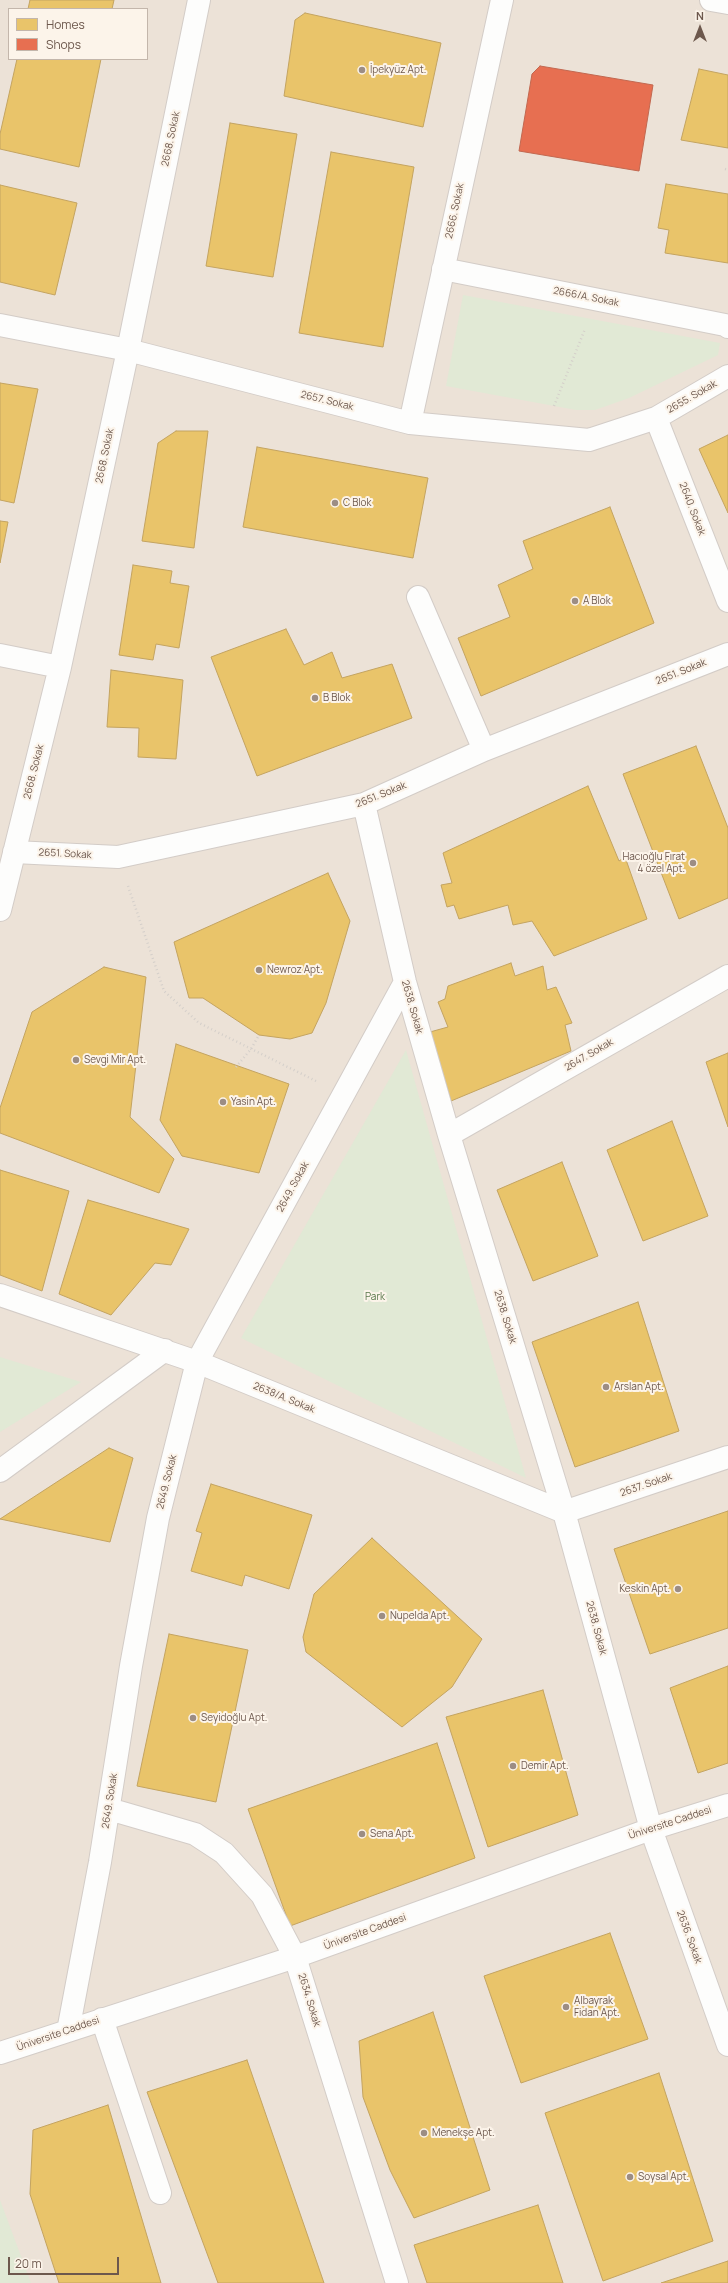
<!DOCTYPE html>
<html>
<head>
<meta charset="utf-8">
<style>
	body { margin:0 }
	#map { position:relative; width:728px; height:2283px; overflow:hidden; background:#f4efe9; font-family:Manrope,sans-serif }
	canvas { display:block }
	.legend { position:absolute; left:8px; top:8px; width:140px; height:52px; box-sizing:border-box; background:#fcf4ea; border:1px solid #c3b6ab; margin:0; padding:5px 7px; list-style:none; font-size:12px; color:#6d584d }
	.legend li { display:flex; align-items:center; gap:8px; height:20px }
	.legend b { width:20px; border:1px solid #c3b6ab }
	.north { position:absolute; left:680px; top:8px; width:40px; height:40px; -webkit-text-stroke:3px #fcf4ea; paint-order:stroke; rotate:0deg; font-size:11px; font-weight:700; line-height:16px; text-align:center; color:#6d584d }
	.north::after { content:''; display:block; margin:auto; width:14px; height:18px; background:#6d584d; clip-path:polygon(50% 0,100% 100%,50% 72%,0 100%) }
	.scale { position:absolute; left:8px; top:2257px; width:111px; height:18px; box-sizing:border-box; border:2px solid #6d584d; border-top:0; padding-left:5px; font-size:12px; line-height:14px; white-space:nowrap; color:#6d584d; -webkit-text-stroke:3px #fcf4ea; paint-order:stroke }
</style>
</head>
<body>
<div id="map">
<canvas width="728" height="2283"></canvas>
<ul class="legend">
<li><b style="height:11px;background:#e9c46a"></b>Homes</li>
<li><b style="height:11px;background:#e76f51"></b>Shops</li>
</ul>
<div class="north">N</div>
<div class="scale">20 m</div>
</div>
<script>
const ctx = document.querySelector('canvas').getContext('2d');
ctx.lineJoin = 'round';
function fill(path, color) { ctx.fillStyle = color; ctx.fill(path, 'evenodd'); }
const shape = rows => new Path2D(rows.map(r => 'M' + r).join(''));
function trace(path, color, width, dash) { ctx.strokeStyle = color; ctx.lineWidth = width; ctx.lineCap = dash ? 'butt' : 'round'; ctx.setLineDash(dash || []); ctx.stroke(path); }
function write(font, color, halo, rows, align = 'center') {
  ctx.font = font + ' Manrope,sans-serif'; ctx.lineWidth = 4; ctx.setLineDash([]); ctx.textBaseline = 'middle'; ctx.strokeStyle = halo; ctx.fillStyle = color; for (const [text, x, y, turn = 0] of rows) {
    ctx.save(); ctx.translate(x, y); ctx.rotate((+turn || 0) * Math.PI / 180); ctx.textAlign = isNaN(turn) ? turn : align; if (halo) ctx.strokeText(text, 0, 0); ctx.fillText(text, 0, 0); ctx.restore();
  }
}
fill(shape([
	[0,0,728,0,728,2283,0,2283],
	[9,9,147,9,147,59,9,59]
]), '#ece2d7');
fill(shape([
	[463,295,720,343,718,355,629,398,595,410,576,410,446,386],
	[406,1050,526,1478,241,1338],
	[0,1357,81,1382,0,1432],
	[0,2200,31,2283,0,2283]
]), '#e1e9d5');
const homes = shape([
	[30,0,114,0,112,9,28,9,30,0],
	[305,13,441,43,423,127,284,96,295,20,305,13],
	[17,59,101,59,79,167,0,149,0,134,17,59],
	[699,69,728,75,728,148,681,140,699,69],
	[230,123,297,134,273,277,206,266,230,123],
	[331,152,414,167,383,347,299,333,331,152],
	[666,184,728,194,728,263,665,253,669,230,658,228,666,184],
	[0,185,77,203,55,295,0,282,0,185],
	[0,383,38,389,14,503,0,500,0,383],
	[176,431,208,431,194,548,142,541,158,443,176,431],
	[728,435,728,513,699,449,728,435],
	[257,447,428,478,413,558,243,527,257,447],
	[610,507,654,623,481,696,458,638,510,617,498,585,533,569,523,541,610,507],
	[0,521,8,522,0,563,0,521],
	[133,565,172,571,170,583,189,586,179,648,156,644,153,660,119,655,133,565],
	[286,629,304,665,332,652,342,678,392,664,412,718,257,776,211,657,286,629],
	[111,670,183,680,176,759,138,757,139,728,107,727,111,670],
	[696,746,728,828,728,898,679,919,623,774,696,746],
	[588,786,619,861,625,857,647,919,554,956,532,921,513,925,508,905,459,919,454,905,447,907,441,885,452,883,443,853,588,786],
	[328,873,350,921,326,1003,312,1033,290,1039,259,1035,203,998,189,998,174,942,328,873],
	[511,963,515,976,543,966,547,990,556,987,572,1023,565,1025,571,1051,451,1101,430,1032,448,1027,438,1002,445,999,448,986,511,963],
	[104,967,146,977,130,1117,174,1159,159,1193,0,1133,0,1108,32,1012,104,967],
	[176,1044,289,1084,259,1173,182,1156,160,1120,176,1044],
	[728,1053,728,1127,706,1062,728,1053],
	[672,1121,708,1216,643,1241,607,1150,672,1121],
	[562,1162,598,1256,533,1281,497,1190,562,1162],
	[0,1170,69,1191,42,1291,0,1275,0,1170],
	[88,1200,189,1229,171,1265,155,1263,111,1315,59,1294,88,1200],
	[638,1302,679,1431,575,1467,532,1342,638,1302],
	[109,1448,133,1458,110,1542,0,1519,109,1448],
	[211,1484,312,1515,289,1589,245,1575,242,1586,191,1571,202,1533,196,1531,211,1484],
	[728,1511,728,1628,650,1654,614,1549,728,1511],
	[372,1538,482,1639,452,1687,402,1727,306,1652,303,1637,314,1594,372,1538],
	[169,1634,248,1650,216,1802,137,1786,169,1634],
	[728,1666,728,1763,698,1773,670,1688,728,1666],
	[543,1690,578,1815,488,1847,446,1717,543,1690],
	[437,1743,475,1858,290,1926,248,1809,437,1743],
	[610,1933,648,2039,521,2083,484,1976,610,1933],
	[433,2012,490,2190,414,2218,390,2170,363,2097,359,2041,433,2012],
	[247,2060,324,2283,218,2283,147,2092,247,2060],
	[659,2073,713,2241,603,2281,545,2113,659,2073],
	[108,2105,161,2283,59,2283,30,2194,33,2130,108,2105],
	[538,2205,563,2283,427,2283,414,2245,538,2205],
	[728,2261,728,2283,661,2283,728,2261]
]);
fill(homes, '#e9c46a');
trace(homes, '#c4a461', 1);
const shops = shape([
	[540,66,653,85,639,171,519,151,532,74,540,66]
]);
fill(shops, '#e76f51');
trace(shops, '#c26850', 1);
const minor = shape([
	[711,0,728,3],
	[443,269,725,325,728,327],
	[0,325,128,350,410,423,589,440,656,418,728,376],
	[656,418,728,601],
	[410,423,502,0],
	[418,597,484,750],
	[0,655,60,667],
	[364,804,405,982,449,1135,564,1512,651,1829,728,2045],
	[14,852,118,857,364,804,484,750,728,654],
	[0,910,60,667,128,350,199,0],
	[449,1135,728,976],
	[0,1295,197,1362,564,1512,728,1457],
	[0,1471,165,1350],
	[109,1809,195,1834,224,1853,262,1895,295,1957,397,2283],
	[102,2019,160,2193],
	[68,2031,100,1862,131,1666,158,1518,197,1362,405,982],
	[0,2053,295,1957,651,1829,728,1805]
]);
trace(minor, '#d3ccc7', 24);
trace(shape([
	[725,169,728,170],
	[554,406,585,329],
	[128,886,164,991,199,1023,316,1081],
	[236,1067,251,1049,259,1035]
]), '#d4cfca', 2.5, [1, 3]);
trace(minor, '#fdfdfc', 22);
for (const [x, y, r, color] of [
	[362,70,4,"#9c8d84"],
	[335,503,4,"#9c8d84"],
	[575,601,4,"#9c8d84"],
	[315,698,4,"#9c8d84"],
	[693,863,4,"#9c8d84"],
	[259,970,4,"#9c8d84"],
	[76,1060,4,"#9c8d84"],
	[223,1102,4,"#9c8d84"],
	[606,1387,4,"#9c8d84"],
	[678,1589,4,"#9c8d84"],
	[382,1616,4,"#9c8d84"],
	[193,1718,4,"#9c8d84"],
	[513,1766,4,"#9c8d84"],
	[362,1834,4,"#9c8d84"],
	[566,2007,4,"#9c8d84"],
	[424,2133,4,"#9c8d84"],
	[630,2177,4,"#9c8d84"]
]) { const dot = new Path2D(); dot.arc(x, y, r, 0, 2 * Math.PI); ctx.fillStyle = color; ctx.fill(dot); trace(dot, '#fcf4ea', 1.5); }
write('10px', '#6d584d', '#fcf4ea', [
	["İpekyüz Apt.",370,70],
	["C Blok",343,503],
	["A Blok",583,601],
	["B Blok",323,698],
	["Hacıoğlu Fırat",685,857,"right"],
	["4 özel Apt.",685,869,"right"],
	["Newroz Apt.",267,970],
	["Sevgi Mir Apt.",84,1060],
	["Yasin Apt.",231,1102],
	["Arslan Apt.",614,1387],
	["Keskin Apt.",670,1589,"right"],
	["Nupelda Apt.",390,1616],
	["Seyidoğlu Apt.",201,1718],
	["Demir Apt.",521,1766],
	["Sena Apt.",370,1834],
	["Albayrak",574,2001],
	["Fidan Apt.",574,2013],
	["Menekşe Apt.",432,2133],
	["Soysal Apt.",638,2177]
], 'left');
write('10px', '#6d584d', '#fcf4ea', [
	["2668. Sokak",171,139,-78],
	["2666. Sokak",455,211,-78],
	["2666/A. Sokak",586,297,11],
	["2655. Sokak",692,397,-30],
	["2657. Sokak",327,401,14],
	["2668. Sokak",105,456,-78],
	["2640. Sokak",692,509,69],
	["2651. Sokak",681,672,-22],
	["2668. Sokak",34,772,-76],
	["2651. Sokak",381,795,-22],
	["2651. Sokak",65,854,3],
	["2638. Sokak",412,1007,74],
	["2647. Sokak",589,1055,-30],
	["2649. Sokak",293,1187,-61],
	["2638. Sokak",505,1317,73],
	["2638/A. Sokak",284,1398,22],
	["2649. Sokak",167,1482,-76],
	["2637. Sokak",646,1485,-19],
	["2638. Sokak",596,1628,75],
	["2649. Sokak",110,1801,-81],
	["Üniversite Caddesi",670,1823,-18],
	["Üniversite Caddesi",365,1932,-20],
	["2636. Sokak",689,1937,70],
	["2634. Sokak",309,2000,73],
	["Üniversite Caddesi",58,2034,-19]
]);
write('10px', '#58774a', '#fcf4ea', [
	["Park",375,1297]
]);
</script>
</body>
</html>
